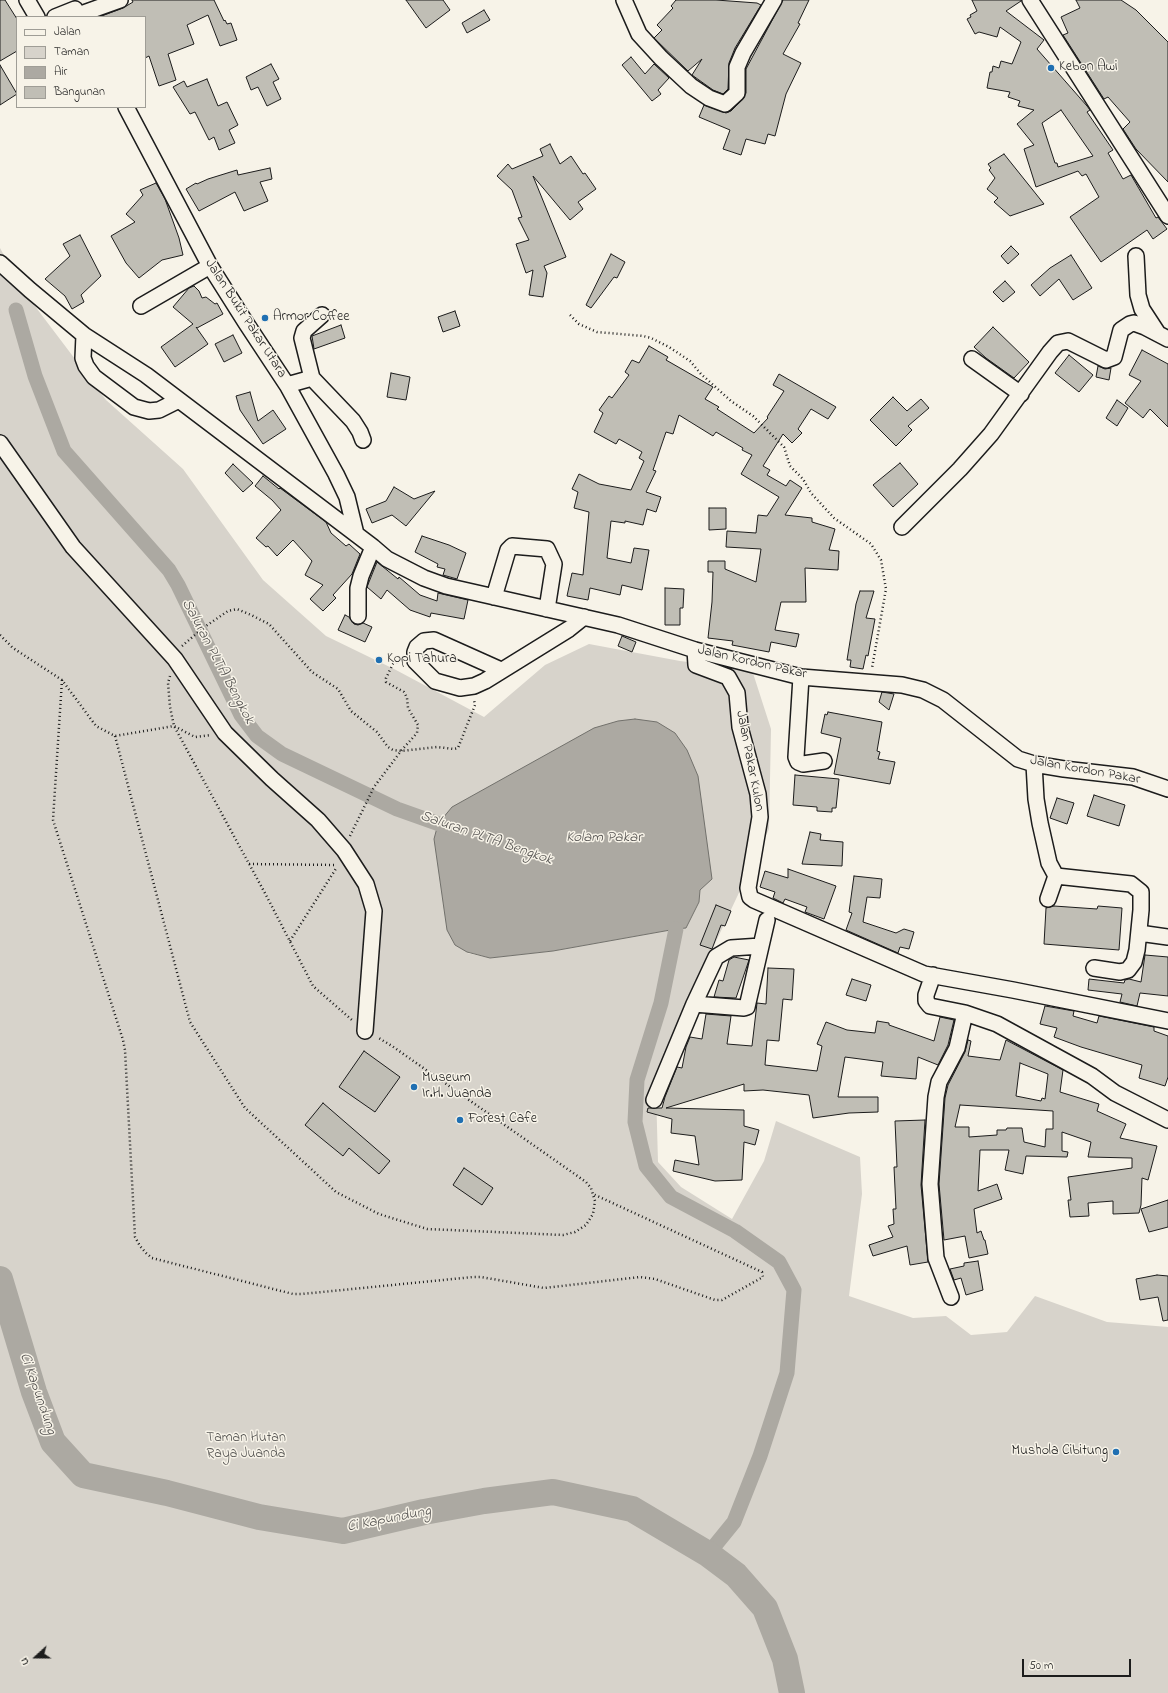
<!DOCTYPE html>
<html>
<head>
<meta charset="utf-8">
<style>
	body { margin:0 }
	#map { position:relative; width:1168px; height:1693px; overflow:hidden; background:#f7f3e8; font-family:"Indie Flower",sans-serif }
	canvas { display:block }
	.legend { position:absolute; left:16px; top:16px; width:130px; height:92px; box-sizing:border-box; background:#f7f3e8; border:1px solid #9f9d96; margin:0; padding:5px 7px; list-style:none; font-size:12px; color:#1c1c1c }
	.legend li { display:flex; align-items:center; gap:8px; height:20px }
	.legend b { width:20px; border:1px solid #9f9d96 }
	.north { position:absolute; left:16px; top:1637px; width:40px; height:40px; -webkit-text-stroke:3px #f7f3e8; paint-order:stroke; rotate:249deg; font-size:11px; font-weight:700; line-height:16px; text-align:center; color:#1c1c1c }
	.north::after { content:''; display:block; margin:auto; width:14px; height:18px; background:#1c1c1c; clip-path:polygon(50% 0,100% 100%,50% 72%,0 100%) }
	.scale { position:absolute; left:1022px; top:1659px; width:109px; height:18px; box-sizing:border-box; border:2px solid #1c1c1c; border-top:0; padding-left:5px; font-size:12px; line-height:14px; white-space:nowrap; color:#1c1c1c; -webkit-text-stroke:3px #f7f3e8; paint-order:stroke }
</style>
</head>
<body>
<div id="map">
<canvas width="1168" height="1693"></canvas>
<ul class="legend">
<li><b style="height:5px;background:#f7f3e8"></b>Jalan</li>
<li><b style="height:11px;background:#d7d3cb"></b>Taman</li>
<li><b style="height:11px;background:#aca9a2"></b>Air</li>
<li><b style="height:11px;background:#c0beb5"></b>Bangunan</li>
</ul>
<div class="north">U</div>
<div class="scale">50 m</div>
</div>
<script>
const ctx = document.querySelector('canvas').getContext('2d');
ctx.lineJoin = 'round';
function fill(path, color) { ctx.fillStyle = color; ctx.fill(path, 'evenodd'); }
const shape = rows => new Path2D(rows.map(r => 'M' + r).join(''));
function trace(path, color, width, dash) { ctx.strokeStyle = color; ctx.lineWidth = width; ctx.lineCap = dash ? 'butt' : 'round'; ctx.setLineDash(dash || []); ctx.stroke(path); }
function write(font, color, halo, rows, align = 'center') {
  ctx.font = font + ' "Indie Flower",sans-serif'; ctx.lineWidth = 3; ctx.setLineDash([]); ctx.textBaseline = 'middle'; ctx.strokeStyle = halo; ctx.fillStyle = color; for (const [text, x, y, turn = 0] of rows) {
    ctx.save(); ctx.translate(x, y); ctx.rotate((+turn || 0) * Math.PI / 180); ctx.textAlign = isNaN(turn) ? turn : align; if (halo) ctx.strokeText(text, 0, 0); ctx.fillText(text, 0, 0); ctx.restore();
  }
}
fill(shape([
	[0,248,22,289,106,400,183,469,263,580,326,636,396,670,484,717,545,665,589,644,680,661,752,670,771,729,769,829,679,1020,656,1091,658,1162,681,1187,732,1219,764,1161,776,1121,860,1157,862,1194,849,1296,913,1318,946,1316,971,1335,1007,1332,1035,1296,1107,1322,1168,1327,1168,1693,0,1693],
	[700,890,699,902,686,928,676,929,553,951,490,958,467,953]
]), '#d7d3cb');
const water = shape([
	[635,719,657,722,675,733,687,750,698,776,712,879,700,890,699,902,686,928,676,929,553,951,490,958,467,952,455,945,447,930,434,839,438,824,452,807,594,728,618,721,635,719]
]);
fill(water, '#aca9a2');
trace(water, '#72716c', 1);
trace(shape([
	[16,310,35,376,64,451,169,570,178,585,241,715,257,736,282,754,397,809,456,830],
	[676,929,661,1003,637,1080,635,1122,646,1166,671,1197,735,1231,779,1262,794,1290,787,1373,760,1456,734,1522,708,1554]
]), '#aca9a2', 15);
trace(shape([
	[0,1279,34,1392,53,1442,83,1475,167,1493,259,1517,343,1531,424,1512,484,1501,553,1492,632,1509,708,1554,736,1575,765,1608,785,1659,792,1693]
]), '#aca9a2', 26);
const building = shape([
	[0,0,5,0,17,19,17,51,0,61,0,0],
	[132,0,214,0,224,21,225,20,227,24,231,23,237,40,220,46,208,15,187,25,194,44,168,54,176,80,159,86,149,56,145,58,145,17,99,17,123,8,133,2,132,0],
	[406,0,443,0,450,10,426,28,406,0],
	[676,0,716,0,757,3,761,5,735,48,729,63,728,89,723,94,713,90,692,75,702,59,688,71,654,38,662,30,657,25,673,8,671,6,676,0],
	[783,0,809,0,798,23,800,24,783,54,801,63,786,94,775,136,768,134,765,144,746,139,741,155,723,149,730,130,699,117,704,105,726,113,731,111,743,99,746,93,746,69,783,0],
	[972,0,1021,0,1021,1,1006,11,1044,40,1037,49,1087,106,1090,110,1087,112,1113,150,1108,153,1123,179,1131,175,1156,218,1158,217,1167,229,1153,239,1147,230,1101,262,1070,217,1099,197,1086,174,1082,176,1078,171,1036,187,1024,149,1034,145,1017,124,1034,110,1018,106,1020,101,1008,97,1010,92,987,88,990,72,992,72,993,66,999,68,1001,61,1012,64,1021,42,1000,27,997,37,979,32,975,34,967,19,971,17,970,15,977,11,972,0],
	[1061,110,1093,156,1058,167,1057,163,1055,163,1042,123,1061,110],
	[1076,0,1121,0,1136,10,1168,42,1168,182,1136,149,1123,129,1130,122,1108,97,1104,99,1063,35,1068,33,1061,17,1080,8,1076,0],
	[484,10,490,20,467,33,462,23,484,10],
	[631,57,645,74,654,64,669,78,658,90,661,94,652,101,622,65,631,57],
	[271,64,279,79,273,82,281,99,267,106,258,87,251,90,246,77,271,64],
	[0,65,17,94,0,105,0,65],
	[207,79,218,106,227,102,238,125,229,130,235,143,219,150,214,137,209,140,195,112,190,114,173,87,184,81,187,87,207,79],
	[550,144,560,164,571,156,583,174,585,173,596,189,578,202,583,209,570,220,533,176,566,257,544,266,547,273,543,297,529,295,533,270,526,273,516,244,529,240,518,218,522,217,512,190,497,176,508,164,512,169,543,156,540,149,550,144],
	[1004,154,1044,204,1010,216,994,202,998,198,987,189,995,178,989,170,991,168,988,164,1004,154],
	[270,168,272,179,260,182,268,201,244,211,235,192,199,211,186,189,196,183,197,184,208,179,237,170,238,175,270,168],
	[156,183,165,199,179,238,183,255,162,260,139,278,126,263,111,236,135,222,126,214,143,195,140,190,156,183],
	[80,235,101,276,81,295,84,302,72,309,65,296,45,279,70,256,63,244,80,235],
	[1011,246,1019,254,1008,264,1001,256,1011,246],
	[611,254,625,262,617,278,614,277,591,308,586,305,611,254],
	[1071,255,1092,288,1073,300,1059,279,1040,296,1031,285,1050,268,1071,255],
	[1005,281,1015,292,1003,302,993,292,1005,281],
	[194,286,199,291,202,298,206,297,215,304,217,303,223,314,197,328,196,327,208,344,175,367,161,347,193,324,173,307,189,288,194,286],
	[455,311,460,326,443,332,438,317,455,311],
	[341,325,345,338,314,349,312,336,341,325],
	[993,327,1029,362,1014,378,986,358,974,347,993,327],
	[233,335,242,353,224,362,215,344,233,335],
	[649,346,668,357,666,360,713,387,705,399,719,407,717,409,754,433,768,418,767,417,784,391,773,385,779,374,836,407,828,419,811,409,798,429,802,433,792,443,783,434,763,466,770,470,767,475,786,486,790,480,802,488,785,515,812,518,812,522,835,529,829,550,839,551,838,570,805,568,806,602,781,602,775,630,799,634,796,647,771,642,769,652,732,645,733,641,708,638,712,602,713,572,708,572,708,561,725,561,725,569,756,582,761,549,726,547,727,531,756,533,758,515,767,516,779,497,741,474,752,455,742,450,743,448,716,432,713,436,679,415,673,434,666,432,653,470,656,471,646,492,661,497,656,512,647,509,643,525,625,521,625,523,611,521,607,558,631,563,634,548,649,550,642,590,622,585,620,595,590,588,588,600,567,596,572,573,583,575,589,512,574,508,578,492,572,489,579,474,599,484,631,490,644,461,639,458,642,452,619,439,616,444,594,432,603,413,599,410,609,396,612,398,629,375,625,372,632,360,639,363,649,346],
	[1142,350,1168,364,1168,427,1150,409,1143,418,1125,403,1141,381,1129,375,1142,350],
	[1069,355,1093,375,1079,392,1055,373,1069,355],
	[1098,366,1105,369,1111,368,1109,380,1096,377,1098,366],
	[391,373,410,377,406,400,387,397,391,373],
	[250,392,258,421,273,410,286,429,263,444,240,410,236,396,250,392],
	[893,397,907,411,921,399,929,408,908,426,912,430,896,446,870,420,893,397],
	[1117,400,1128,408,1117,426,1106,418,1117,400],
	[900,463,918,484,893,507,873,485,900,463],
	[233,464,253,483,243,492,225,473,233,464],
	[263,476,279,489,280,488,326,522,331,533,346,546,349,544,360,554,352,574,333,595,336,598,323,611,310,599,323,585,305,575,312,561,293,540,277,556,268,546,266,547,256,538,281,510,272,500,255,486,263,476],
	[394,487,414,499,435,491,406,526,392,515,372,523,366,509,386,501,394,487],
	[709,508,726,508,726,529,709,530,709,508],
	[422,536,449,545,466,553,457,579,443,575,445,569,437,567,438,564,415,552,422,536],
	[377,562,398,579,399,577,420,595,437,601,438,593,468,600,464,619,431,613,430,617,410,610,387,590,381,599,367,587,377,562],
	[665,588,684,589,683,608,680,608,680,625,665,625,665,588],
	[860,591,874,591,866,618,875,619,868,656,866,655,863,669,850,667,851,660,847,660,856,604,860,591],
	[345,615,349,617,354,624,358,625,363,623,372,627,365,642,338,630,345,615],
	[622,636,636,642,632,652,618,646,622,636],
	[882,692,894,694,889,710,879,702,882,692],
	[828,712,882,722,877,751,880,752,878,759,895,762,890,784,834,774,841,738,821,733,825,714,827,715,828,712],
	[795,775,839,779,836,808,832,808,832,812,817,811,817,807,793,805,795,775],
	[1094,795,1125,805,1119,826,1087,816,1094,795],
	[1057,798,1074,803,1067,824,1050,818,1057,798],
	[810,832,821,834,820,840,843,842,842,866,802,864,810,832],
	[788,869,836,886,824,919,805,912,807,907,785,899,783,903,773,898,775,892,760,887,765,871,788,878,788,869],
	[854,876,882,879,880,898,867,897,863,922,896,933,904,929,914,932,909,949,900,947,898,953,846,930,852,913,849,912,854,876],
	[716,905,731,911,725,926,721,925,712,949,700,945,716,905],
	[1054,906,1097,909,1098,906,1122,908,1119,950,1044,944,1046,908,1054,906],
	[1145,955,1168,957,1168,996,1140,993,1137,1006,1120,1002,1122,994,1088,990,1089,979,1124,983,1125,980,1129,979,1141,982,1145,955],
	[734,957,749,960,736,998,714,997,719,980,723,981,729,960,734,957],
	[768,968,794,969,792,1000,783,999,779,1041,767,1040,765,1065,817,1071,822,1046,817,1044,826,1022,847,1030,875,1033,877,1021,889,1023,889,1025,934,1041,940,1017,954,1020,948,1045,938,1065,918,1057,916,1079,881,1076,883,1062,845,1057,838,1097,878,1097,878,1112,849,1113,813,1118,809,1095,763,1090,744,1091,744,1084,666,1108,744,1110,744,1126,759,1130,755,1145,744,1142,742,1180,715,1181,673,1171,675,1160,699,1165,695,1136,671,1133,672,1119,647,1112,648,1108,662,1108,665,1097,677,1067,682,1068,686,1047,690,1037,702,1039,706,1014,731,1016,727,1044,752,1046,757,1003,766,1004,768,968],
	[852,979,871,985,866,1001,846,995,852,979],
	[1045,1006,1074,1011,1073,1016,1097,1023,1099,1016,1154,1027,1154,1031,1168,1036,1168,1077,1165,1086,1139,1078,1142,1065,1081,1047,1054,1037,1057,1028,1040,1024,1045,1006],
	[968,1040,971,1041,968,1056,1000,1060,1006,1040,1063,1070,1060,1092,1099,1104,1097,1111,1126,1124,1120,1138,1157,1146,1148,1180,1142,1178,1141,1205,1139,1213,1113,1214,1113,1201,1088,1203,1089,1216,1070,1217,1068,1200,1071,1200,1068,1177,1132,1168,1132,1158,1088,1157,1091,1142,1062,1132,1062,1151,1068,1152,1067,1157,1026,1156,1023,1174,1005,1170,1009,1150,980,1150,978,1191,997,1184,1002,1199,974,1209,977,1233,981,1231,984,1240,985,1240,988,1254,969,1258,965,1236,944,1240,939,1184,945,1098,948,1085,965,1052,968,1040],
	[1020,1063,1048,1074,1045,1099,1042,1098,1041,1101,1016,1096,1020,1063],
	[960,1105,1053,1111,1053,1129,1046,1129,1045,1147,1024,1142,1022,1128,1007,1128,1006,1130,997,1130,997,1135,969,1137,969,1127,955,1127,960,1105],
	[364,1051,400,1077,375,1112,339,1087,364,1051],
	[323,1103,390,1161,379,1174,349,1148,343,1156,305,1125,323,1103],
	[925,1120,921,1185,928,1262,910,1265,907,1246,873,1256,869,1245,893,1237,888,1226,894,1224,893,1209,896,1209,894,1167,897,1167,895,1121,925,1120],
	[464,1168,493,1188,482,1205,453,1185,464,1168],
	[1168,1200,1168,1227,1149,1232,1141,1209,1168,1200],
	[978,1261,983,1290,966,1295,961,1278,954,1280,950,1269,964,1266,964,1263,978,1261],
	[1157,1275,1168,1276,1168,1320,1163,1321,1158,1297,1140,1300,1136,1279,1157,1275]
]);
fill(building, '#c0beb5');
trace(building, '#1c1c1c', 1);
const minor = shape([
	[27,0,37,17],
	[624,0,639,34,661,58,691,86,709,98,725,104,737,93,737,67,743,53,774,0],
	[1030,0,1168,216],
	[78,15,120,0],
	[55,17,75,9],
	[126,107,210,266,246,323,287,385,336,474,347,497,356,534],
	[1136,256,1138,295,1142,309,1157,332],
	[0,263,30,290,84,335,146,375,373,547,387,559,424,578,446,586,618,625,695,650,801,677,902,685,923,690,943,700,1018,759,1034,764,1064,769,1133,777,1168,789],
	[141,306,210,266],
	[84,335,83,358,86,366,94,377,134,407,149,411,159,410,179,400],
	[972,359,1021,394],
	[312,378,302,338,304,331,322,315],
	[287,385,312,378,353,421,360,432,363,440],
	[0,443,73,547,175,659,225,733,272,779,318,820,344,850,366,884,374,911,365,1031],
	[902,527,960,469,991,434,1050,352,1058,343,1068,341,1106,360,1114,357,1121,330,1130,324,1134,323,1145,327,1168,339],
	[494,597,508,550,512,546,547,549,554,564,547,609],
	[358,616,358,588,361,576,373,547],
	[695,650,696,665,728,677,737,693,740,727,758,794,760,817,748,888,750,897,754,900,924,974,1013,990,1168,1021],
	[501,670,434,640,424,641,417,647,415,652,415,661,435,681,460,688,474,686,485,681,569,629,584,617],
	[801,677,796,757,798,762,803,764,824,761],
	[1034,764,1036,799,1040,823,1049,863,1056,876,1048,899],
	[1056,876,1131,884,1141,892,1141,910,1137,950,1134,962,1128,970,1120,972,1094,968],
	[1139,933,1168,937],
	[933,975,926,995,926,1001,930,1006,965,1013,997,1024,1092,1076,1115,1093,1168,1120],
	[694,1004,744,1008,747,1007,761,946],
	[654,1100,694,1004,716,957,731,948,761,946,767,920],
	[951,1297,936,1258,930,1184,936,1097,939,1082,957,1048,965,1013]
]);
trace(minor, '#1c1c1c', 18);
trace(shape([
	[570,315,579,324,597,332,643,336,651,338,669,347,690,361,701,374,731,401,753,416,784,447,790,466,803,479,811,493,834,518,871,544,881,560,886,589,872,668],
	[0,635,13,648,62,680,96,726,115,736,174,726,195,737,211,735],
	[182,646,203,628,228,611,237,609,251,615,269,624,312,672,338,689,351,711,377,732,388,747,393,750,401,751,437,747,454,749,458,748,475,705,474,700],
	[170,676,168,683,170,707,174,726,266,895,313,986,352,1020],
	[62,680,53,820,123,1040,125,1050,135,1237,140,1246,146,1253,152,1258,293,1294,302,1294,473,1277,481,1277,544,1288,640,1277,655,1279,715,1300,722,1300,763,1277,762,1272,593,1194],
	[115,736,190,1022,245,1108,336,1192,379,1214,427,1229,563,1235,575,1232,586,1225,593,1214,595,1201,591,1188,586,1182,392,1046,377,1037],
	[350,836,374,787,401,751,417,733,418,725,408,708,407,698,404,692,386,682,386,678,393,664,401,660],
	[249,864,337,865],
	[290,941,337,867]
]), '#1c1c1c', 2.5, [1, 3]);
trace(minor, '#f7f3e8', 15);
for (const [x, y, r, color] of [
	[1051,68,4,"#1f6fb2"],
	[265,318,4,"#1f6fb2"],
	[379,660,4,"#1f6fb2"],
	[414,1087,4,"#1f6fb2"],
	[460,1120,4,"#1f6fb2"],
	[1116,1452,4,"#1f6fb2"]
]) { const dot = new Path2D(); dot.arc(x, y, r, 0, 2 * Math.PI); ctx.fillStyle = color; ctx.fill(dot); trace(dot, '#f7f3e8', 1.5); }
write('14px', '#1c1c1c', '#f7f3e8', [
	["Kebon Awi",1059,68],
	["Armor Coffee",273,318],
	["Kopi Tahura",387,660],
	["Museum",422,1079],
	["Ir.H. Juanda",422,1095],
	["Forest Cafe",468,1120],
	["Mushola Cibitung",1108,1452,"right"]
], 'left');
write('14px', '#1c1c1c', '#f7f3e8', [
	["Jalan Bukit Pakar Utara",245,319,57],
	["Jalan Kordon Pakar",752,663,13],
	["Jalan Pakar Kulon",749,761,79],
	["Jalan Kordon Pakar",1085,771,10]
]);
write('14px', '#545351', '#f7f3e8', [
	["Taman Hutan",246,1439],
	["Raya Juanda",246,1455]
]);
write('italic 15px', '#565452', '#f7f3e8', [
	["Saluran PLTA Bengkok",217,662,62],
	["Saluran PLTA Bengkok",486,839,19],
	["Kolam Pakar",604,839],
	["Ci Kapundung",37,1394,71],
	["Ci Kapundung",389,1520,-11]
]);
</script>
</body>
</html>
